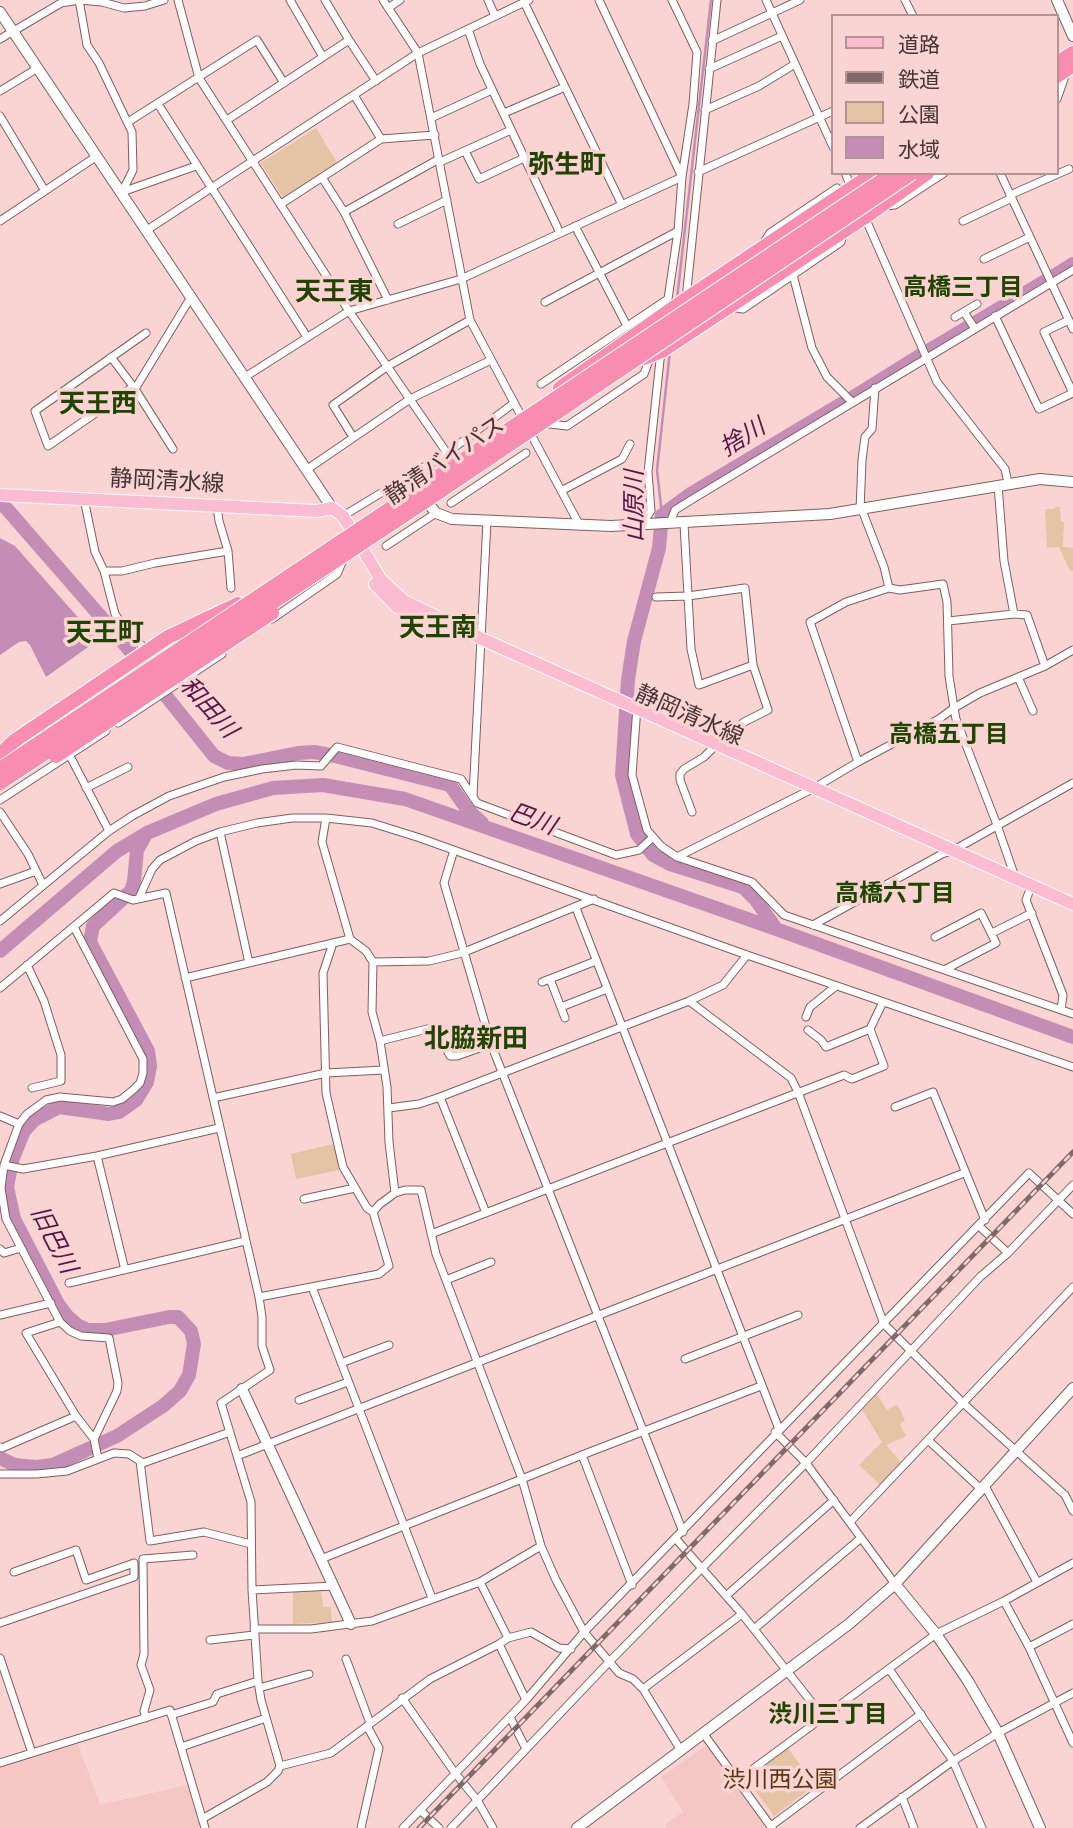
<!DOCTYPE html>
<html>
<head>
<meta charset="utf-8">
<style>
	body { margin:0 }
	#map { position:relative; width:1073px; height:1828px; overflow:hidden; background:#fad4d2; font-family:Manrope,"Noto Sans JP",sans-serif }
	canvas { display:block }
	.legend { position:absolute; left:831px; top:14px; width:228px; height:161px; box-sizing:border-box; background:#fad4d2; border:2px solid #b19493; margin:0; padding:9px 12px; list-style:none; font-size:21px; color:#443534 }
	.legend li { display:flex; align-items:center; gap:14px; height:35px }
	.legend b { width:35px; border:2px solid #b19493 }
</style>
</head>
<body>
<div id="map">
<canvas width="1073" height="1828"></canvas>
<ul class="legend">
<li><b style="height:9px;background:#fbbbd0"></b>道路</li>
<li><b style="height:9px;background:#806968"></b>鉄道</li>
<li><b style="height:19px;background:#e4c4a4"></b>公園</li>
<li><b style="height:19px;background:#c48db5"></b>水域</li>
</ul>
</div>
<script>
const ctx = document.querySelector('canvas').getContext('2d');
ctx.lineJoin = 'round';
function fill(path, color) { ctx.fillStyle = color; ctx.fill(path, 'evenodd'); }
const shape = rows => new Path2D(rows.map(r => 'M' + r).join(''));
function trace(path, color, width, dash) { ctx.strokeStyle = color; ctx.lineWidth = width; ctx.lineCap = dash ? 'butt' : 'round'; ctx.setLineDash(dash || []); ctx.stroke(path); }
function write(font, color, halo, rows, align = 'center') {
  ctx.font = font + ' Manrope,"Noto Sans JP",sans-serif'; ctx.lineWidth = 7; ctx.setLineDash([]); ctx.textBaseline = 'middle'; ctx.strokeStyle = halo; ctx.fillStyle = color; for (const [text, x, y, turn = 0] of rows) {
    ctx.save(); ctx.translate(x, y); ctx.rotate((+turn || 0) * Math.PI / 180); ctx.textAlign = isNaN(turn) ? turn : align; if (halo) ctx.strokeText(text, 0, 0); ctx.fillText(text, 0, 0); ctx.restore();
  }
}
fill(shape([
	[78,1744,100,1805,187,1785,200,1828,0,1828,0,1767],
	[707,1745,768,1828,668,1828,665,1824,683,1812,661,1777]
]), '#f4c7c4');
fill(shape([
	[316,128,338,164,283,198,261,163],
	[1055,507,1060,507,1061,521,1064,522,1063,547,1073,548,1073,571,1070,571,1059,547,1047,548,1045,509,1054,509],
	[334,1144,339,1170,296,1179,291,1154],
	[877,1394,887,1410,897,1404,905,1420,900,1424,906,1436,886,1445,901,1462,880,1485,859,1465,882,1442,862,1410],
	[293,1590,321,1590,323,1607,331,1607,332,1622,293,1624],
	[787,1747,815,1785,774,1816,745,1777]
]), '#e4c4a4');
fill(shape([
	[0,538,15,546,98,640,46,677,30,645,26,641,19,642,0,655]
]), '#c48db5');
trace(shape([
	[677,299,711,0],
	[0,510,8,510],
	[662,515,657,470,670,351]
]), '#c48db5', 2.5);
trace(shape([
	[1054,276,1073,264],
	[928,351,1047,280],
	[852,398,921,355],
	[0,501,122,641,214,756,228,763,243,764,298,753,314,752,335,756,450,785,467,809,482,823],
	[776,929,756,900,743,887,670,864,653,855,637,834,622,775,628,680,634,641,659,548,662,515,689,495,848,400],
	[0,951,117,851,147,833,216,804,273,788,323,785,405,799,776,929,1073,1037],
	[0,1458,15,1465,36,1467,53,1465,73,1456,117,1436,163,1406,180,1391,189,1375,194,1344,191,1331,178,1317,169,1317,105,1330,88,1330,77,1325,67,1316,58,1304,14,1219,7,1187,12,1161,19,1143,24,1131,34,1120,59,1107,109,1114,119,1112,136,1100,147,1082,150,1066,148,1051,90,942,93,926,131,891,134,881,137,850,146,834]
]), '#c48db5', 14);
const street = shape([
	[79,0,87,45,99,63,132,132,133,170,122,192,196,166],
	[178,0,199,78,349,311,447,453],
	[290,0,323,57],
	[325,0,349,40],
	[383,0,418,53,470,320,580,526],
	[488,0,495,16],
	[766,0,833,147],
	[905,0,913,16],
	[524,2,622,205],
	[388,8,400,0],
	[468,29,480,64,560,233],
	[0,39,61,3,79,0,102,2,124,8,145,6,164,0],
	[712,41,800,0],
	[709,69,782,36],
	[0,91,38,68],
	[354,95,381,139],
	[1057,99,1064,79],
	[158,104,307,337],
	[705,110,759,86,795,64],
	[504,113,565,87],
	[0,116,45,191],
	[431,118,492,90],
	[227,120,349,40,376,81],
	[128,122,257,40,284,83],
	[465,151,479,179,524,158],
	[440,162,511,130],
	[698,172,833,111],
	[845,173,852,189],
	[1000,173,1073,329],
	[323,179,344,212,388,300],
	[1010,195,1069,169],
	[281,204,381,139,435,135],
	[885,206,895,205,944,173],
	[344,212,439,159],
	[864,215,937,382,1005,469,1008,483],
	[0,221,97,156],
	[963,221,1012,198],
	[398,224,447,200],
	[575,226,627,326],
	[147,230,418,53,529,0],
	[762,245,770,233,837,188],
	[984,259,1030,237],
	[793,275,812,348,827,377,852,402],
	[686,299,717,0],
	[545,302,678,231],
	[731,307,743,309,841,242,843,234],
	[964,312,975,329],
	[995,316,1039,409,1073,393,1044,332,1069,320],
	[955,317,977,304],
	[111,357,135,389,173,449],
	[245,377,349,311,461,279,682,177,599,0],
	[541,384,668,299,678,231,682,177,693,104,697,52,672,0],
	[133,387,48,446,35,411,146,333],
	[135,389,191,297],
	[542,423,567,426,644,374,651,355],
	[353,437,333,405,388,366,470,320],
	[306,470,410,399,491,360],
	[998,485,1004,561,1014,614],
	[561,491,622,459,630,444],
	[84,499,95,552,104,571,115,614,126,631,148,651],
	[451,503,526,453],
	[217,506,219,521,228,551,231,588],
	[860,510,862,460,865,437,872,429,875,388],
	[862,510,884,567,889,588],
	[343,516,447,453,514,403],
	[670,523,675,510,696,497,1073,270],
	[684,524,691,649,699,685,753,665],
	[641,525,651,511,648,472,661,351],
	[386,546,436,513],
	[104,571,122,571,155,563,228,551],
	[656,597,688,596,745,588,753,665,768,710,744,722,731,733,723,746],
	[272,619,337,574,344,558],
	[948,621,1014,614,1027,615,1045,666],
	[1018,677,1033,711],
	[637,707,632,775,647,830,661,846,677,857,752,882,784,915,1073,1014],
	[118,723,222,654],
	[70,756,109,831],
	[86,788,128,767],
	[473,796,487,521],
	[0,800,106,731],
	[0,812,28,854,43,885],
	[692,812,680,780,680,774,684,769,704,757,712,749],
	[326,818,322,842,350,939],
	[220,832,249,963],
	[454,850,444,883,491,1044,683,1532],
	[677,857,814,788,858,762],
	[1015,877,997,825,956,719,954,708,949,676,947,602,943,584,900,590,889,588,846,602,810,622,858,762,939,719,954,708,980,693,1045,666,1073,650],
	[0,884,36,871],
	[1029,892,1026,900,1063,995,1061,1010],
	[139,898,152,869,160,860,196,841,220,832,257,823,292,818,326,818,372,823,420,838,747,955,1073,1067],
	[576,908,779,1429],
	[0,921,109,831,132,816,169,796,224,777,262,769,296,765,321,766,337,747,461,779,477,803,616,855,639,850,652,838],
	[813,925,942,854,954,850,1073,783],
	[74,927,143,1059,143,1073,140,1083,133,1090,122,1099,113,1102,60,1097,46,1100,27,1114,19,1124,4,1165,1,1188,6,1219,60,1322,70,1331,81,1336,109,1338,118,1383,117,1391,94,1439],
	[992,933,1032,913],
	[935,937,981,913,996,943,946,969],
	[373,962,429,961,462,953,594,899],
	[27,965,44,1001,61,1055,61,1081,32,1088],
	[185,978,350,939,366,951,373,962,372,1012,380,1041,387,1087,389,1142,395,1193,405,1190,421,1190,436,1254,522,1479,541,1546,556,1580,584,1632,619,1673,633,1679,643,1689,680,1749],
	[550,979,565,1018],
	[542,982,596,961],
	[0,988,114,893,133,900,166,893,259,1297,262,1317,262,1346,270,1370,221,1403,251,1502,252,1590,258,1681,261,1700,280,1766,278,1771,267,1782,202,1819],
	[689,1001,723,985,747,955],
	[561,1007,607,989],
	[806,1017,810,1007,836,986],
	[808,1030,821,1040,826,1047,870,1029],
	[380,1041,435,1027,450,1056,457,1056,491,1044],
	[440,1097,486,1213],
	[213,1098,326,1073,384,1070],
	[895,1107,933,1092,985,1220],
	[389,1108,419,1104,440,1097,689,1001,791,1078,798,1092,884,1324,963,1403,1065,1495,1073,1511],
	[0,1116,19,1124],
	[97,1156,125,1270],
	[4,1165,23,1169,97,1156,219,1128],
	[304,1199,355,1188],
	[373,1212,380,1204,395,1193],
	[979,1226,1008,1253],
	[431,1234,844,1075,852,1079,884,1066,870,1029,883,1002],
	[0,1249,4,1253,21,1248],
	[446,1280,491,1262],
	[69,1283,245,1241],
	[312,1287,432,1598],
	[259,1297,379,1274,389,1266,373,1212,367,1208,343,1167,326,1093,323,973,333,943],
	[0,1315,51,1303],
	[60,1322,26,1333,76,1416,94,1439,98,1459],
	[685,1359,798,1315],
	[341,1363,389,1345],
	[299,1400,348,1382],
	[775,1432,806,1463,895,1584],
	[928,1440,982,1490],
	[0,1447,2,1448,76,1416],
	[582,1455,632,1585],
	[237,1456,964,1173],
	[140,1461,150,1541,204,1532,251,1544],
	[0,1474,37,1474,67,1471,114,1453,129,1454,143,1463,230,1432],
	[985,1486,1037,1582],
	[850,1522,1073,1287],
	[676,1539,742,1614,824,1718],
	[321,1559,582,1455,761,1386],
	[480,1582,508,1638],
	[252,1590,334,1586],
	[727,1595,834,1500],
	[1004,1601,1029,1647,1073,1743],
	[0,1623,134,1577,134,1563,86,1580,76,1550,14,1572],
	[254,1629,311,1629,372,1621,480,1582,541,1546],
	[754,1629,861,1538],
	[210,1640,254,1635],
	[499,1644,508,1638,531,1632,559,1648,571,1649],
	[1029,1647,1073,1624],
	[0,1658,32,1753],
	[346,1659,370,1723],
	[889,1669,953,1761,982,1828],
	[259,1688,309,1674],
	[643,1689,742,1614],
	[402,1698,455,1773,477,1800,493,1828],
	[171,1715,213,1702,217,1694,258,1681],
	[510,1717,526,1749],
	[146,1718,144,1711,150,1690,141,1665,144,1654,143,1559,193,1555],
	[703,1733,772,1828],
	[181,1747,266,1718],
	[0,1763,170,1710,205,1828],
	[280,1766,331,1753,430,1679,499,1644,526,1700],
	[738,1780,936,1634,1004,1601,1073,1563],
	[902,1797,914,1828],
	[420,1810,439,1828],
	[771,1826,921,1714],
	[361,1828,379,1748,367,1726],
	[403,1828,526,1700,584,1632,1029,1173,1073,1214],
	[451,1828,609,1662,806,1463,980,1277,1008,1253,1073,1185],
	[860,1828,953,1761,998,1733,1073,1693]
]);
const secondary = shape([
	[1057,0,1073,36],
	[0,12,332,508],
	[424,498,436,513,452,519,611,526,830,514,1040,479,1073,482],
	[242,1389,351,1624],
	[895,1584,936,1634,968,1681,998,1733,1040,1828],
	[577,1828,849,1624,895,1584,1073,1388]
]);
const primary = shape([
	[0,495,317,511,332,508,343,516,381,580,404,601,482,639,1073,904],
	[375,584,397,607,437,626]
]);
const highway = shape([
	[1057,63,1073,53],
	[1057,76,1073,65],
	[644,358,662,351,865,217,927,173],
	[560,388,686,299,874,173],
	[0,755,14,741,168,637,238,604]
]);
trace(street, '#7f5f5d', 9);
trace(secondary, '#7f5f5d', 12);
trace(primary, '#fff', 14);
trace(highway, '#fff', 16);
trace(street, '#fff', 7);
trace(secondary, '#fff', 10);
trace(primary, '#fbbbd0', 12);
trace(highway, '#f98db1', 14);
const rail = shape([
	[419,1828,1073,1152]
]);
trace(rail, '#806968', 5);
trace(rail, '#fad4d2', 2.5, [8]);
const highwayBridge = shape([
	[56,756,272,613],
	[0,769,893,173],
	[0,783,423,503,912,173]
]);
trace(highwayBridge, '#fff', 16, []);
trace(highwayBridge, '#f98db1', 14);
write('23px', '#443534', '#fad4d2', [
	["静清バイパス",445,461,-34],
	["静岡清水線",167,482,3],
	["静岡清水線",689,716,24]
]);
write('23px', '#573711', '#fad4d2', [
	["渋川西公園",780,1781]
]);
write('bold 24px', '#204401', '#fad4d2', [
	["高橋三丁目",963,288],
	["高橋五丁目",949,735],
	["高橋六丁目",895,894],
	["渋川三丁目",828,1715]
]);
write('italic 24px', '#561549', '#fad4d2', [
	["捨川",743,438,-32],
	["山原川",635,506,-90],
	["和田川",208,708,48],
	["巴川",532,820,20],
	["旧巴川",53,1240,63]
]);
write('bold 26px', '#204401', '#fad4d2', [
	["弥生町",567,166],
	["天王東",334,293],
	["天王西",98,405],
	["天王南",438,629],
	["天王町",105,634],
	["北脇新田",476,1040]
]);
</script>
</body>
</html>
